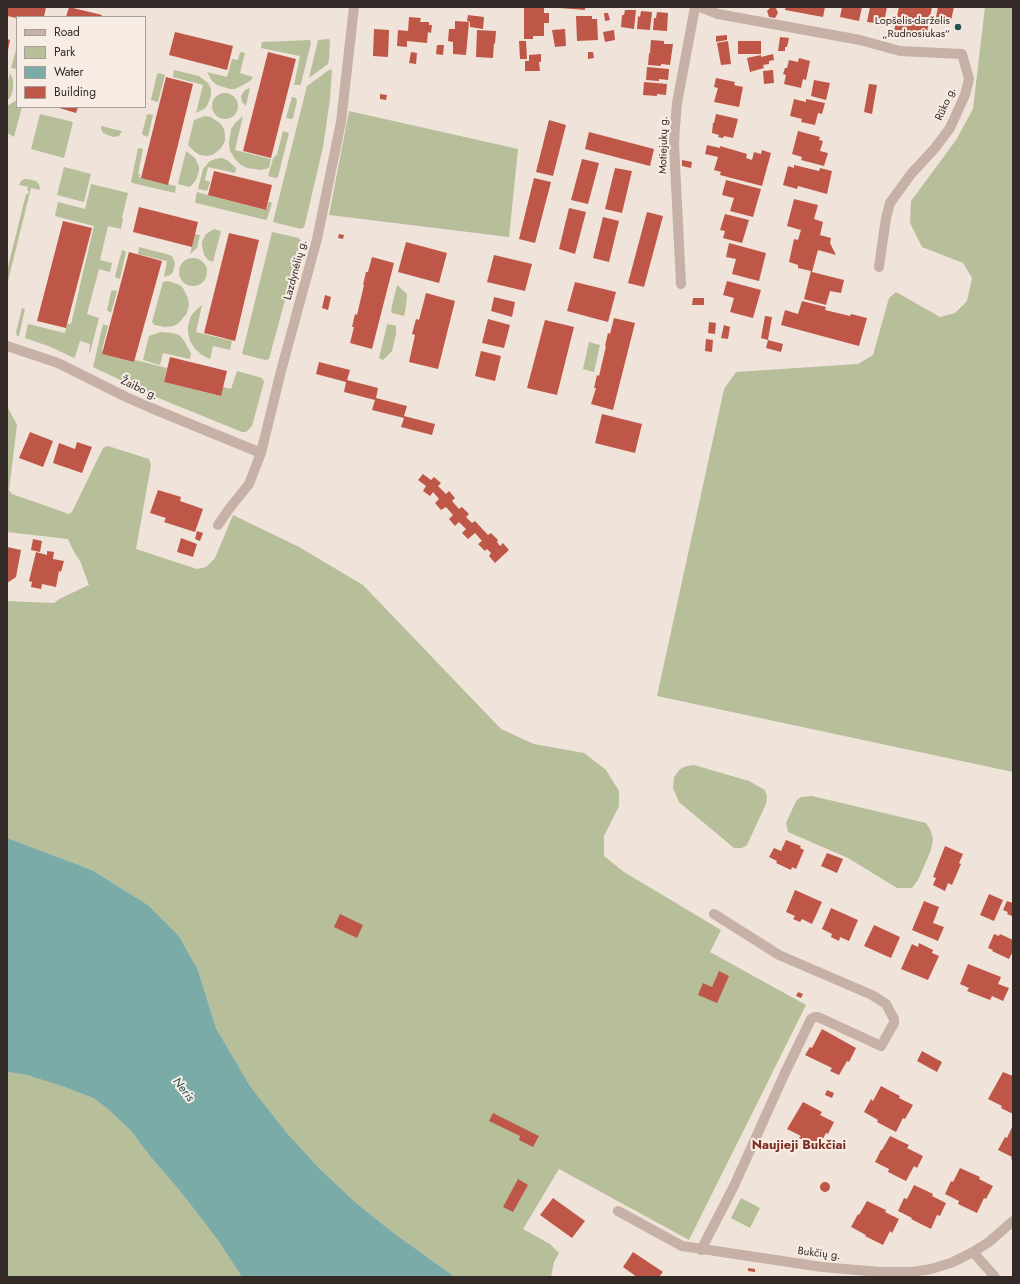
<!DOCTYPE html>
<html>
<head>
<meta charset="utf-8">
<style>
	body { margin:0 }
	#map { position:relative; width:1020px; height:1284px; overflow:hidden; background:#f0e3d9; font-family:Jost,sans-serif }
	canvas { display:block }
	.frame { position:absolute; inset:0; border:8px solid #332927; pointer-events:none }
	.legend { position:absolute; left:16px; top:16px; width:130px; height:92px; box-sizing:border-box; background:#f8ede5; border:1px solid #a99f99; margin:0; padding:5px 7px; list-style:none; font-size:12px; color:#332927 }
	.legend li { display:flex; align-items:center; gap:8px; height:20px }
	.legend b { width:20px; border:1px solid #a99f99 }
</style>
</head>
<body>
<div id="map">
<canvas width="1020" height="1284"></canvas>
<div class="frame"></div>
<ul class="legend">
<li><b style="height:5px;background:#c7b1a6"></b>Road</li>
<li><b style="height:11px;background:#b6be9a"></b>Park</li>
<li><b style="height:11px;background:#7aaba7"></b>Water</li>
<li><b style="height:11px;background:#bf5748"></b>Building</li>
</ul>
</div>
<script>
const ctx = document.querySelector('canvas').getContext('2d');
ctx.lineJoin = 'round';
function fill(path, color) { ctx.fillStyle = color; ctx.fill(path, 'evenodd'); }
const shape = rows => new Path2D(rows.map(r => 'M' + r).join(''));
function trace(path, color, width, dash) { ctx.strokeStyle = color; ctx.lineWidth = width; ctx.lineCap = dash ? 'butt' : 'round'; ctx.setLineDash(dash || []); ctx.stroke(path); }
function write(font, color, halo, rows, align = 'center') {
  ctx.font = font + ' Jost,sans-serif'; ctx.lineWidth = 4; ctx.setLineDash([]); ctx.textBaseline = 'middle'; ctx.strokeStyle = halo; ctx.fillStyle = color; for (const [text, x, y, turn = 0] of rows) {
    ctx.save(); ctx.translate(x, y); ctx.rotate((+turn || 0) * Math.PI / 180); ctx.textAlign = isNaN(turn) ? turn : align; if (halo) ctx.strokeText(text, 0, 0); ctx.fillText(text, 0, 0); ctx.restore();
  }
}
fill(shape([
	[985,7,1013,7,1013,772,657,696,724,389,736,372,858,364,873,355,889,298,896,292,940,317,955,313,967,301,972,278,963,263,922,247,910,223,911,201,956,140,973,109],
	[329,39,330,42,329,60,328,64,309,78,318,40],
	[310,40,311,43,301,84,300,85,294,85,300,56,261,48,262,42],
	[17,46,17,69,11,68],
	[240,52,245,53,240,73,253,77,250,81,243,85,235,89,230,89,217,85,212,81,207,72,227,77,232,59,238,60],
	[332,69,330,99,323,147,305,224,304,227,301,229,273,222,307,86,329,70],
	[174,70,199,76,208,83,211,89,211,96,207,106,204,109,196,113,203,85,173,77],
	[10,73,13,80,13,89,11,96,7,101,7,85],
	[159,73,165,75,158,102,151,100,157,74],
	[250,88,246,106,242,102,241,96,245,90],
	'212 106a13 13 0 1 1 26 0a13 13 0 1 1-26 0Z',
	[292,97,296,98,297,101,293,118,291,119,286,118],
	[17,100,17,107,22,107,14,137,7,133,7,106],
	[349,111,518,149,509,237,329,215],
	[40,114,73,122,64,158,31,149],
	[148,114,153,115,148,137,143,135,142,133,147,115],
	[205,116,211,117,221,124,224,129,225,135,225,141,221,148,214,154,208,156,200,155,195,152,188,145,194,120],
	[243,116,235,150,271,159,269,168,261,170,247,168,241,165,235,159,230,151,229,143,231,129,235,123],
	[101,126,113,129,122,131,119,136,113,137,103,133,101,129],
	[283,131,289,133,278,177,276,178,268,176,273,159,275,156,277,155],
	[138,148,143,149,138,174,140,174,139,177,141,178,176,186,175,193,136,184,131,182],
	[186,151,195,158,199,167,199,171,196,180,190,187,178,184],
	[222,158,227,160,236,168,235,173,208,167,205,180,210,182,207,191,198,189,203,169,210,161,215,159],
	[64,167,91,174,84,202,57,195],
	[24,179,27,179,36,181,39,184,40,190,31,188,7,285,7,271,26,194,28,194,29,191,27,190,28,187,19,185,21,181],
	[91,184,128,193,122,218,123,218,121,229,108,226,100,260,112,263,110,272,99,269,87,314,99,318,90,353,89,352,90,344,80,341,75,357,74,358,51,347,25,338,28,324,65,333,67,324,71,324,94,226,55,216,58,202,85,209],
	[197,192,265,210,267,208,268,202,270,202,272,203,267,219,266,220,196,203,195,201],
	[214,229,221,231,213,262,208,260,204,255,202,246,202,242,206,234],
	[272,232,299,238,301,241,269,359,265,360,242,354],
	[195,234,200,235,197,248,190,254],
	[139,247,166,254,172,256,175,263,173,272,170,275,164,277,167,261,138,254],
	[122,250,125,251,125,252,126,252,120,279,116,278,115,276],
	'179 272a14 14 0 1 1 28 0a14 14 0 1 1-28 0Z',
	[168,281,180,285,183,288,188,298,189,305,187,313,179,323,173,326,165,327,155,325,152,322,163,282],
	[397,285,407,294,406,307,404,316,392,313,391,310],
	[113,290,117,291,111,313,107,310,111,292],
	[202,305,196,332,232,341,230,350,213,346,210,359,202,355,195,349,190,341,188,332,188,326,191,316,196,310],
	[22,308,25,309,19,336,17,336,16,332],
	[103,324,108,326,102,350,103,350,102,354,134,362,135,360,167,368,164,382,220,396,223,387,231,389,237,371,262,378,264,382,252,426,246,432,242,432,156,397,93,367],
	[388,324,396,326,396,334,392,351,383,360,379,358,387,325],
	[161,332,172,333,179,335,183,339,191,353,190,359,163,353,160,365,143,360,149,336],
	[589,342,600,345,594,372,583,369],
	[7,406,17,425,9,490,12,494,69,514,72,512,103,448,108,446,149,459,151,465,136,549,197,569,206,567,215,558,233,515,299,547,363,585,501,729,534,744,584,753,606,770,619,791,619,806,604,836,604,856,624,872,721,930,710,952,806,1005,689,1240,559,1169,523,1229,550,1244,559,1253,554,1262,551,1277,455,1277,395,1234,355,1202,319,1168,287,1133,250,1086,216,1028,198,970,179,936,148,905,92,870,7,838,7,601,54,603,61,598,89,585,80,561,74,552,68,539,7,532],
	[694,765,749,781,765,790,767,797,766,804,747,845,742,848,734,848,679,802,673,788,674,777,680,769,687,766],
	[812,796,926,823,931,831,933,839,931,850,918,880,912,888,897,888,848,858,788,832,786,823,796,801,801,797],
	[7,1072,27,1075,64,1087,93,1098,108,1109,131,1131,149,1155,180,1191,217,1239,242,1277,7,1277],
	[741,1198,760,1208,750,1228,731,1218]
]), '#b6be9a');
fill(shape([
	[7,838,92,870,148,905,179,936,198,970,216,1028,250,1086,287,1133,319,1168,355,1202,395,1234,455,1277,242,1277,217,1239,180,1191,149,1155,131,1131,108,1109,93,1098,64,1087,27,1075,7,1072]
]), '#7aaba7');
fill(shape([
	[7,7,46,7,44,17,17,17,17,18,7,16],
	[69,7,102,15,101,17,66,17],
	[524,7,544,7,544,13,549,13,549,23,544,23,544,36,533,36,533,39,524,39],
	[560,7,585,7,585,10,560,8],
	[771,7,776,8,778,13,775,18,769,17,767,11],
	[786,7,825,7,823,17,785,10],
	[842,7,862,7,859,21,840,17],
	[870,7,887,7,884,23,876,22,876,23,867,22],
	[899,7,932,7,926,38,894,31],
	[938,7,954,7,950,25,935,22],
	[625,10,636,10,634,29,621,27,622,15,624,15],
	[641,11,652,12,650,30,637,29,638,16,640,17],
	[657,12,668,13,667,31,653,30,654,18,656,18],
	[604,13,608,13,610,20,605,21],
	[468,15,484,17,483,29,470,27,470,22,467,21],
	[576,16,592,16,592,19,597,19,598,40,577,41],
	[409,17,421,18,420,22,429,22,429,25,432,25,431,33,428,32,427,43,407,41,407,47,397,46,398,30,408,31],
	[455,21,469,22,466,55,453,54,453,42,448,41,449,29,455,29],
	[374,29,389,30,388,57,373,56],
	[565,29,566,46,555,47,552,30],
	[477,30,496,31,495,44,494,43,493,58,476,57],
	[614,30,615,40,605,42,603,32],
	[175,32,233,46,227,70,169,55],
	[727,35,727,40,716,42,716,36],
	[780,37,789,38,787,47,785,47,785,51,778,51],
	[7,39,10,40,8,50,7,50],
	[651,40,664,41,664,44,673,44,670,65,661,64,661,66,648,65,649,53,657,54,650,53],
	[519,41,526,41,527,59,520,59],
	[728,41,731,64,721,65,717,43],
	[738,41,761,41,761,54,738,54],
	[437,45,444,45,443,55,436,54],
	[268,52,296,59,271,158,243,151],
	[411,52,417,53,416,64,409,63],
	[588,52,593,52,594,58,588,59],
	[541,54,541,62,539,62,540,71,525,71,525,61,529,61,529,55],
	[773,54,774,60,769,61,769,64,763,65,764,68,750,72,747,58,761,55,761,57],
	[799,58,810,61,806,80,803,79,801,88,784,84,786,75,783,74,785,68,787,68,789,60,798,62],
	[647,67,669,69,668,80,659,79,659,81,646,80],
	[773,70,774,83,764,84,763,71],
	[166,77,193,84,168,185,141,178],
	[716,78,735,82,734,85,743,87,739,107,714,102,718,88,714,87],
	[814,80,830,83,826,100,811,96],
	[644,82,667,84,666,95,657,94,657,96,643,95],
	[869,84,877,85,872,114,864,112],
	[380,94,387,95,386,100,380,99],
	[794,99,806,102,806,99,825,103,822,114,818,113,815,125,801,122,802,119,790,116],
	[56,107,78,107,76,113],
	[716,114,738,119,733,138,724,136,723,138,718,137,719,135,712,133,713,123,714,123],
	[549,120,566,125,553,176,536,172],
	[798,131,820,137,819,140,823,141,820,151,828,153,824,166,801,160,802,157,792,154],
	[589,132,654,149,650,166,585,149],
	[707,145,720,148,720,146,747,154,746,158,752,160,754,152,761,154,762,150,771,153,762,186,720,175,721,172,714,170,718,157,705,154],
	[582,159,599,163,588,204,571,200],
	[682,160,692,162,691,168,682,166],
	[794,165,819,171,820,168,832,171,827,194,798,186,797,189,783,185,788,166,794,168],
	[615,168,632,171,622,213,605,209],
	[214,171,272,185,266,210,208,195],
	[534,178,551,182,535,243,519,239],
	[726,180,761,189,753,217,730,211,734,198,722,195],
	[794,199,818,205,814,219,823,222,820,235,831,238,830,243,836,255,818,250,812,272,844,280,841,293,830,291,826,305,804,299,811,271,798,268,798,265,789,262,794,239,798,240,801,230,787,226],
	[139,207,198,222,192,247,133,232],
	[569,208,586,212,575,254,559,249],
	[647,212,663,216,644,287,628,283],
	[725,214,749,220,742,243,723,238,725,231,720,230],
	[603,217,619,221,609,262,593,258],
	[63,221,92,228,66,328,37,321],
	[229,233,259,240,235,341,204,333],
	[339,234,344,235,343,239,338,238],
	[406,242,447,253,439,283,398,272],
	[729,243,766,253,759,281,732,274,736,259,726,257],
	[129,252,162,261,134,362,102,354],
	[494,255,532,264,525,291,487,282],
	[372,257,394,263,372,349,350,343,354,327,352,327,355,314,357,315,364,285,363,285,366,272,368,272],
	[727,281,761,290,753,318,730,312,734,298,723,295],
	[575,282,616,292,608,322,567,311],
	[426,293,455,301,438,369,409,362,415,335,412,334,416,319,419,320],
	[325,295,331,297,328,310,322,308],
	[494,297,515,302,512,317,491,311],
	[693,298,704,298,704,305,692,305],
	[802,301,826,307,825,310,850,316,851,314,867,318,859,346,781,325,785,310,798,314],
	[765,316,772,317,768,340,761,338],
	[614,318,635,323,613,410,591,404,596,388,594,388,597,375,599,376,606,346,605,346,608,333,610,334],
	[488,319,510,325,504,348,482,343],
	[545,320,574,327,557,395,527,388],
	[709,322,716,323,715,334,708,333],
	[724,325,730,327,728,339,721,338],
	[706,339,713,340,712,352,705,351],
	[768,340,783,344,781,352,766,348],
	[481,351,501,356,495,381,475,376],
	[170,357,227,371,221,396,164,382],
	[319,362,350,370,347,380,378,388,376,398,407,406,404,416,435,424,432,435,401,427,404,418,372,410,375,400,344,392,346,382,316,374],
	[602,414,642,424,635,453,595,443],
	[30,432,53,441,43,467,19,458],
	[77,442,92,447,82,473,53,463,59,443,75,449],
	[423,474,431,480,434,477,441,483,438,486,446,494,449,491,455,498,452,501,459,509,462,507,469,514,466,517,472,523,475,521,488,535,491,533,498,540,497,542,500,546,503,543,509,550,495,563,489,556,491,553,487,549,485,551,478,544,482,541,475,533,468,539,462,533,466,529,459,522,455,526,449,519,453,515,446,507,441,510,435,503,439,499,433,492,430,496,423,491,426,486,418,480],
	[158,490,181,497,180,501,203,509,195,532,164,522,166,518,150,513],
	[197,531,203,533,200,541,195,539],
	[181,538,197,544,193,557,177,552],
	[33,539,42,541,40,552,31,550],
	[7,547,21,550,16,577,7,583],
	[47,551,54,552,53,559,64,561,61,572,59,571,56,587,42,584,41,589,31,587,32,582,29,581,36,552,47,555],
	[786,840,801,846,800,848,804,850,796,869,792,867,791,870,776,863,777,861,769,857,774,848,781,851],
	[945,846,963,854,959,863,961,864,952,885,948,883,945,891,933,885,936,878,933,877],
	[827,853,843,859,837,873,821,866],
	[795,890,822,902,812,924,802,919,800,922,793,919,795,916,786,912],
	[989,894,1003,900,994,921,980,915],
	[924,901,939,907,933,923,944,927,938,941,912,930],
	[1007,901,1013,903,1013,914,1012,916,1007,914,1008,912,1003,910],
	[831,908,858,920,849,941,840,937,839,941,831,937,832,934,822,929],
	[340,914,363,925,357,938,334,927],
	[874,925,900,937,891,958,864,946],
	[994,934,999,936,1000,934,1013,940,1013,951,1009,959,992,951,993,950,988,948],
	[919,943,933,950,932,953,939,956,928,980,901,969,912,944,918,947],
	[968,964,1001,977,998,984,1009,988,1003,1001,992,996,990,1000,967,991,969,988,960,984],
	[719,971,729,976,717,1003,698,995,703,983,712,987],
	[798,992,803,994,801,998,796,996],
	[822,1029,856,1048,849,1062,847,1061,839,1075,830,1071,832,1068,805,1055,810,1047,812,1048],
	[922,1051,942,1062,937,1072,917,1061],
	[1003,1072,1013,1076,1013,1114,1001,1108,1002,1106,988,1099],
	[881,1086,900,1096,899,1098,913,1105,905,1119,903,1118,896,1132,877,1122,878,1120,864,1112,871,1099,873,1101],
	[827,1090,834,1093,832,1098,825,1095],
	[803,1102,822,1112,820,1115,834,1122,828,1134,826,1133,818,1148,799,1138,801,1136,787,1129],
	[493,1113,539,1136,533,1147,519,1140,520,1136,489,1121],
	[1013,1125,1013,1160,1011,1159,1012,1157,998,1150,1005,1137,1007,1138],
	[890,1136,909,1145,907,1148,923,1156,917,1168,914,1166,906,1181,888,1172,889,1169,875,1162,881,1150,882,1150],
	[960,1168,980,1177,979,1179,993,1186,986,1199,984,1198,977,1213,958,1204,959,1201,945,1194,951,1181,953,1182],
	[518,1179,528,1185,513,1212,503,1207],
	'820 1187a5 5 0 1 1 10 0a5 5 0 1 1-10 0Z',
	[914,1185,933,1194,932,1196,946,1203,940,1216,937,1215,931,1229,911,1219,912,1218,898,1211,904,1198,907,1199],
	[553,1198,585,1221,572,1238,540,1215],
	[867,1201,886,1210,885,1212,899,1219,892,1233,890,1231,883,1245,865,1236,866,1235,851,1227,858,1214,859,1215],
	[633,1252,663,1272,659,1277,637,1277,623,1267],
	[748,1268,755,1269,755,1272,748,1271]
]), '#bf5748');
trace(shape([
	[700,7,718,14,860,40,900,51,962,54,969,79,965,95,950,128,935,148,911,174,890,203,886,218,879,267],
	[681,284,674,144,675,127,677,103,695,7],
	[7,346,58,363,126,397,151,408,261,453],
	[218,525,229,509,249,484,261,453,281,371,317,239,341,122,354,7],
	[618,1211,682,1246,822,1267,880,1272,912,1272,931,1269,951,1263,973,1252,989,1242,1013,1221],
	[701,1250,734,1186,784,1075,811,1019,815,1017,818,1017,881,1046,894,1023,894,1019,886,1004,872,995,779,955,714,914],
	[973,1252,995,1277]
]), '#c7b1a6', 10);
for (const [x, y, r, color] of [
	[958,27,4,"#1f5250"]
]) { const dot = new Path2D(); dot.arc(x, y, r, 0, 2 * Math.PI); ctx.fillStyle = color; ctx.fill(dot); trace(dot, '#f8ede5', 1.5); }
write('11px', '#332927', '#f8ede5', [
	["Lopšelis-darželis",950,21],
	["„Rudnosiukas“",950,34]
], 'right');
write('11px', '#332927', '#f8ede5', [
	["Rūko g.",946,104,-66],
	["Motiejukų g.",664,145,-89],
	["Lazdynėlių g.",296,270,-75],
	["Žaibo g.",139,389,25],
	["Bukčių g.",819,1254,7]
]);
write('italic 12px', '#1f5250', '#f8ede5', [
	["Neris",183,1090,52]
]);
write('bold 13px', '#7e2f24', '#f8ede5', [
	["Naujieji Bukčiai",799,1146]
]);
</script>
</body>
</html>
